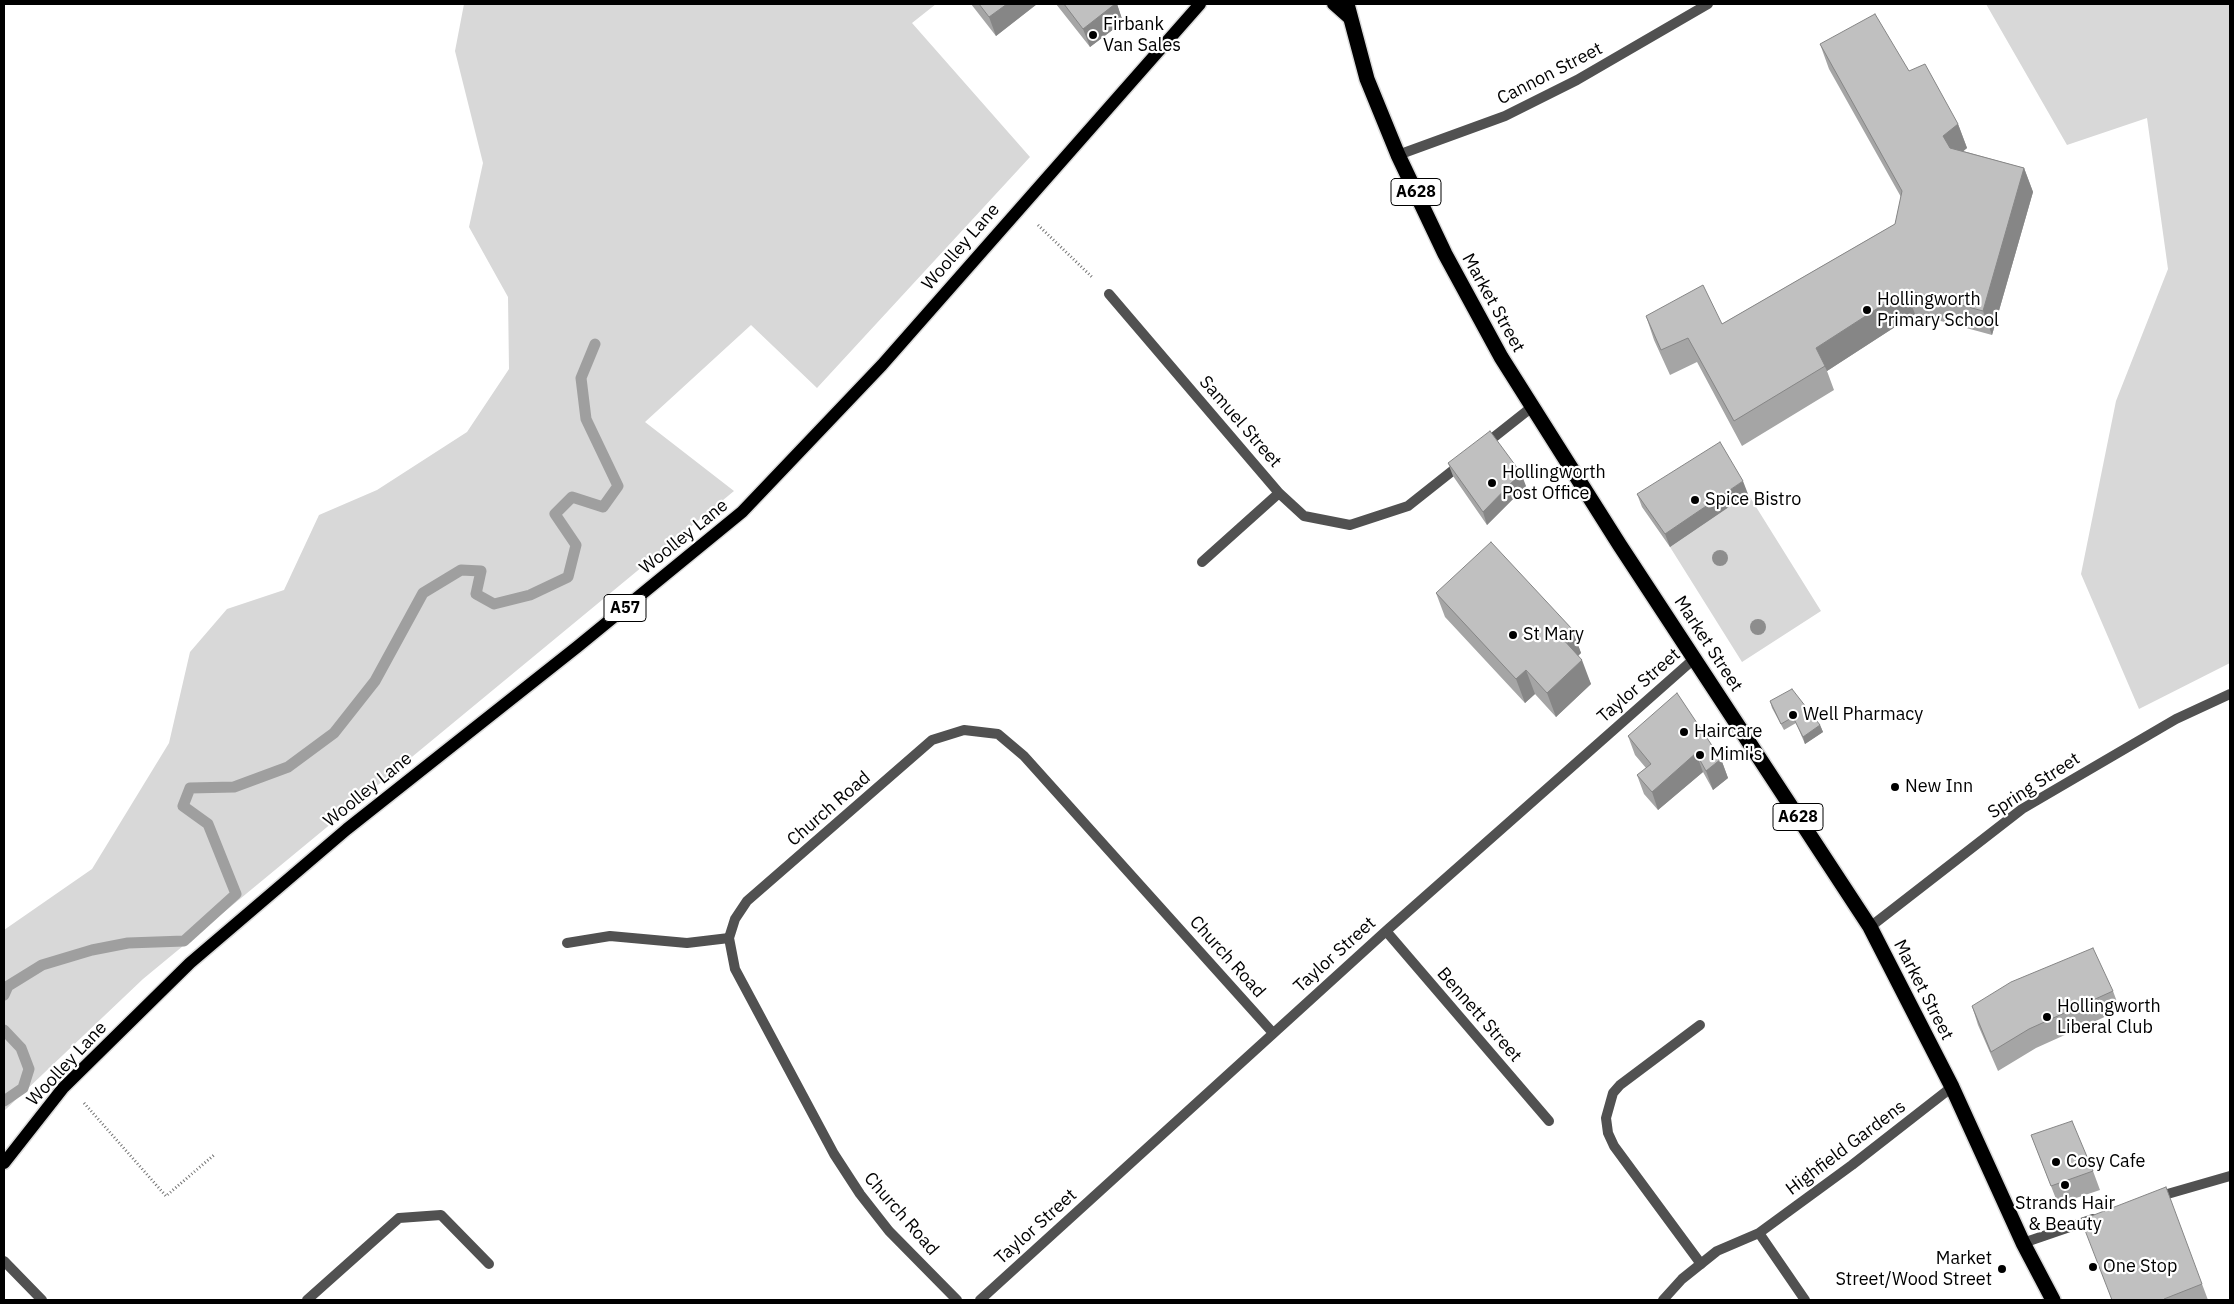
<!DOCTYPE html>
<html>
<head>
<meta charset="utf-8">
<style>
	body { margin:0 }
	#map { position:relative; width:2234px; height:1304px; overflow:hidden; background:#fff; font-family:"IBM Plex Sans",sans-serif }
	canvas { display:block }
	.frame { position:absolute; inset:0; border:5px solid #000; pointer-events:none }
</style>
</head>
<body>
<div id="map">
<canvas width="2234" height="1304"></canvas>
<div class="frame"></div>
</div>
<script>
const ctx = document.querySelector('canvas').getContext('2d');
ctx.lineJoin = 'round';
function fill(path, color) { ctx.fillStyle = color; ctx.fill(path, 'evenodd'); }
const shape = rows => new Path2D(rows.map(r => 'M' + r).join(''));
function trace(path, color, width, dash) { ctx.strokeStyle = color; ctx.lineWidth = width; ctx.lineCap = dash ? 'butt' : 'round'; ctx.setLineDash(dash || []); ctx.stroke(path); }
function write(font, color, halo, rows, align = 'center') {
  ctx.font = font + ' "IBM Plex Sans",sans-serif'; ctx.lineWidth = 4.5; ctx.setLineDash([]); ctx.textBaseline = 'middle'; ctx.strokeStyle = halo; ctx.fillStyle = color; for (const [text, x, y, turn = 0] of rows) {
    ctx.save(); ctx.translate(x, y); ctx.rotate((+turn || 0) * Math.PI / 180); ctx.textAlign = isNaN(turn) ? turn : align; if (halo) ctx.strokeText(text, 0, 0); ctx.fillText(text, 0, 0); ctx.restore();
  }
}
fill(shape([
	[464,4,936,4,912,23,1030,157,817,388,751,325,645,422,734,491,143,979,4,1111,4,930,92,869,169,743,190,652,227,609,284,590,319,515,377,490,467,432,509,369,508,297,469,227,483,163,455,51],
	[1986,4,2230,4,2230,663,2139,709,2081,574,2116,401,2168,269,2147,118,2067,145],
	[1748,494,1821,611,1742,662,1670,547]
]), '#d8d8d8');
trace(shape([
	[4,995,8,986,42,965,92,950,128,943,184,941,236,894,208,824,183,806,190,788,234,787,288,767,334,733,375,681,423,593,461,570,481,571,476,594,494,604,530,595,568,577,576,545,555,514,572,497,603,507,618,486,586,419,581,378,595,344],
	[4,1030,21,1048,29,1069,23,1088,4,1101]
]), '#9f9f9f', 11);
const primary = shape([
	[1333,4,1351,20],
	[4,1163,63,1088,190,963,347,829,577,647,742,512,882,365,1200,4]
]);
const highway = shape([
	[1347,4,1367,79,1398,155,1445,254,1501,357,1619,544,1870,927,1952,1087,2023,1243,2053,1300]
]);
trace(primary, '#dbdbdb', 15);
trace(highway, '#dbdbdb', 18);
trace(shape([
	[1038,225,1093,278],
	[84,1103,166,1196,214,1155]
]), '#737373', 3, [1, 2.5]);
trace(shape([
	[567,943,610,936,687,943,729,938],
	[1700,1025,1620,1085,1613,1093,1606,1118,1608,1133,1614,1146,1701,1264]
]), '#515151', 10);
trace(shape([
	[1398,155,1505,116,1577,80,1708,4],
	[1109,294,1279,493,1304,516,1350,525,1408,506,1461,464],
	[1484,445,1532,407],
	[1202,562,1279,493],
	[1870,927,2022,809,2176,719,2230,694],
	[1386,931,1549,1121],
	[2157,1197,2230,1176],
	[1759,1233,1805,1300],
	[2023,1243,2093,1219],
	[4,1261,42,1300],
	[307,1300,399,1218,441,1215,489,1264],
	[957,1300,889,1231,860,1194,834,1154,735,969,729,938,735,919,747,901,932,740,964,730,998,734,1024,756,1273,1033],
	[980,1300,1386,931,1695,658],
	[1663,1300,1682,1279,1717,1251,1759,1233,1852,1165,1952,1087]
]), '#515151', 10);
trace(primary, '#000', 12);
trace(highway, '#000', 15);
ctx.fillStyle = '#8d8d8d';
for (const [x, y] of [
	[1720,558],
	[1758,627]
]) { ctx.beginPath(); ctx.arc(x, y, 8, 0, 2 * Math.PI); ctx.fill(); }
fill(shape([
	[971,4,1037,4,996,36],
	[1056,4,1117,4,1123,22,1090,47],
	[1820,44,1958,124,1967,148,1963,151,2024,168,2033,192,1992,335,1915,314,1827,371,1834,390,1742,446,1697,362,1670,375,1654,340,1646,316,1722,324,1895,224,1901,197,1829,69],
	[1448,463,1526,486,1487,525,1453,476],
	[1637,494,1748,494,1670,547,1642,507],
	[1436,593,1572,629,1581,653,1578,656,1591,684,1556,717,1535,694,1525,703,1445,617],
	[1770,701,1820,725,1823,732,1805,744,1796,723,1784,730,1772,708],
	[1628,736,1721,759,1728,778,1713,790,1703,772,1658,810,1644,794,1637,775,1646,768,1635,755],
	[2113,991,2120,1010,2036,1048,1998,1071,1978,1025,1972,1006],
	[2031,1135,2093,1171,2100,1190,2058,1204],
	[2202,1284,2208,1300,2111,1300]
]), '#a5a5a5');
fill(shape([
	[1007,4,1037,4,996,36,989,17],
	[1115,4,1117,4,1123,22,1090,47,1083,29],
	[1958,124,1967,148,1952,161,1943,136],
	[2024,168,2033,192,1992,335,1983,311],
	[1906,290,1915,314,1827,371,1816,348],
	[1521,473,1526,486,1487,525,1483,512],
	[1743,481,1748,494,1670,547,1665,534],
	[1572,629,1581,653,1570,663,1562,638],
	[1582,660,1591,684,1556,717,1547,693],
	[1526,670,1535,694,1525,703,1516,679],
	[1820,725,1823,732,1805,744,1803,737],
	[1696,753,1703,772,1658,810,1652,792],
	[1721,759,1728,778,1713,790,1706,771]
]), '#868686');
const building = shape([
	[979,4,1007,4,989,17,979,4],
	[1064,4,1115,4,1083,29,1064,4],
	[1875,14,1909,71,1925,64,1958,124,1943,136,1950,148,2024,168,1983,311,1906,290,1816,348,1825,366,1734,421,1688,338,1661,350,1646,316,1703,285,1722,324,1895,224,1902,191,1820,44,1875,14],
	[1490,431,1521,473,1483,512,1448,463,1490,431],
	[1720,442,1743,481,1665,534,1637,494,1720,442],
	[1491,542,1572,629,1562,638,1582,660,1547,693,1526,670,1516,679,1436,593,1491,542],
	[1792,689,1820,725,1803,737,1793,717,1781,724,1770,701,1792,689],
	[1677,693,1721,759,1706,771,1696,753,1652,792,1637,775,1651,764,1628,736,1677,693],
	[2093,948,2113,991,2029,1029,1991,1052,1972,1006,2011,982,2093,948],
	[2072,1121,2093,1171,2051,1186,2031,1135,2072,1121],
	[2166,1187,2202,1284,2164,1299,2164,1300,2112,1300,2081,1220,2166,1187]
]);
fill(building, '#c0c0c0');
trace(building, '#868686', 1);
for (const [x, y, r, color] of [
	[1093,35,5,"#000"],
	[1867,310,5,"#000"],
	[1492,483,5,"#000"],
	[1695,500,5,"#000"],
	[1513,635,5,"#000"],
	[1793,715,5,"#000"],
	[1684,732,5,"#000"],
	[1700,755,5,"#000"],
	[1895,787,5,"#000"],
	[2047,1017,5,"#000"],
	[2056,1162,5,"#000"],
	[2065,1185,5,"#000"],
	[2093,1267,5,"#000"],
	[2002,1269,5,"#000"]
]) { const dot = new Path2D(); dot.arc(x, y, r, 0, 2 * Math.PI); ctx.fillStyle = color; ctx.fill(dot); trace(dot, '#fff', 2); }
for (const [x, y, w] of [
	[1416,192,50],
	[625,608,42],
	[1798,817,50]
]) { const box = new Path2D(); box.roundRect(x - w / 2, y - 13.5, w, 27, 4); ctx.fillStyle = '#fff'; ctx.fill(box); trace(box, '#000', 1); }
write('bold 16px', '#000', null, [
	["A628",1416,192],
	["A57",625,608],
	["A628",1798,817]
]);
write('18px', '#000', '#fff', [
	["Firbank",1103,25],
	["Van Sales",1103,46],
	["Hollingworth",1877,300],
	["Primary School",1877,321],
	["Hollingworth",1502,473],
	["Post Office",1502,494],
	["Spice Bistro",1705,500],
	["St Mary",1523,635],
	["Well Pharmacy",1803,715],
	["Haircare",1694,732],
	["Mimi's",1710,755],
	["New Inn",1905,787],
	["Hollingworth",2057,1007],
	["Liberal Club",2057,1028],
	["Cosy Cafe",2066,1162],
	["Strands Hair",2065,1204,"center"],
	["& Beauty",2065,1225,"center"],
	["Market",1992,1259,"right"],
	["Street/Wood Street",1992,1280,"right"],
	["One Stop",2103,1267]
], 'left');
write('18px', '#000', '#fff', [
	["Cannon Street",1550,74,-27],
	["Woolley Lane",961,247,-49],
	["Market Street",1493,303,61],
	["Samuel Street",1240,422,49],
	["Woolley Lane",684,537,-39],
	["Market Street",1708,644,57],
	["Taylor Street",1639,686,-41],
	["Spring Street",2034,786,-33],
	["Woolley Lane",368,790,-39],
	["Church Road",829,809,-41],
	["Taylor Street",1335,955,-42],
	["Church Road",1227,957,48],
	["Market Street",1923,990,63],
	["Bennett Street",1479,1015,49],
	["Woolley Lane",67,1064,-47],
	["Highfield Gardens",1846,1148,-37],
	["Church Road",901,1214,49],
	["Taylor Street",1036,1227,-42]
]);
</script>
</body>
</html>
